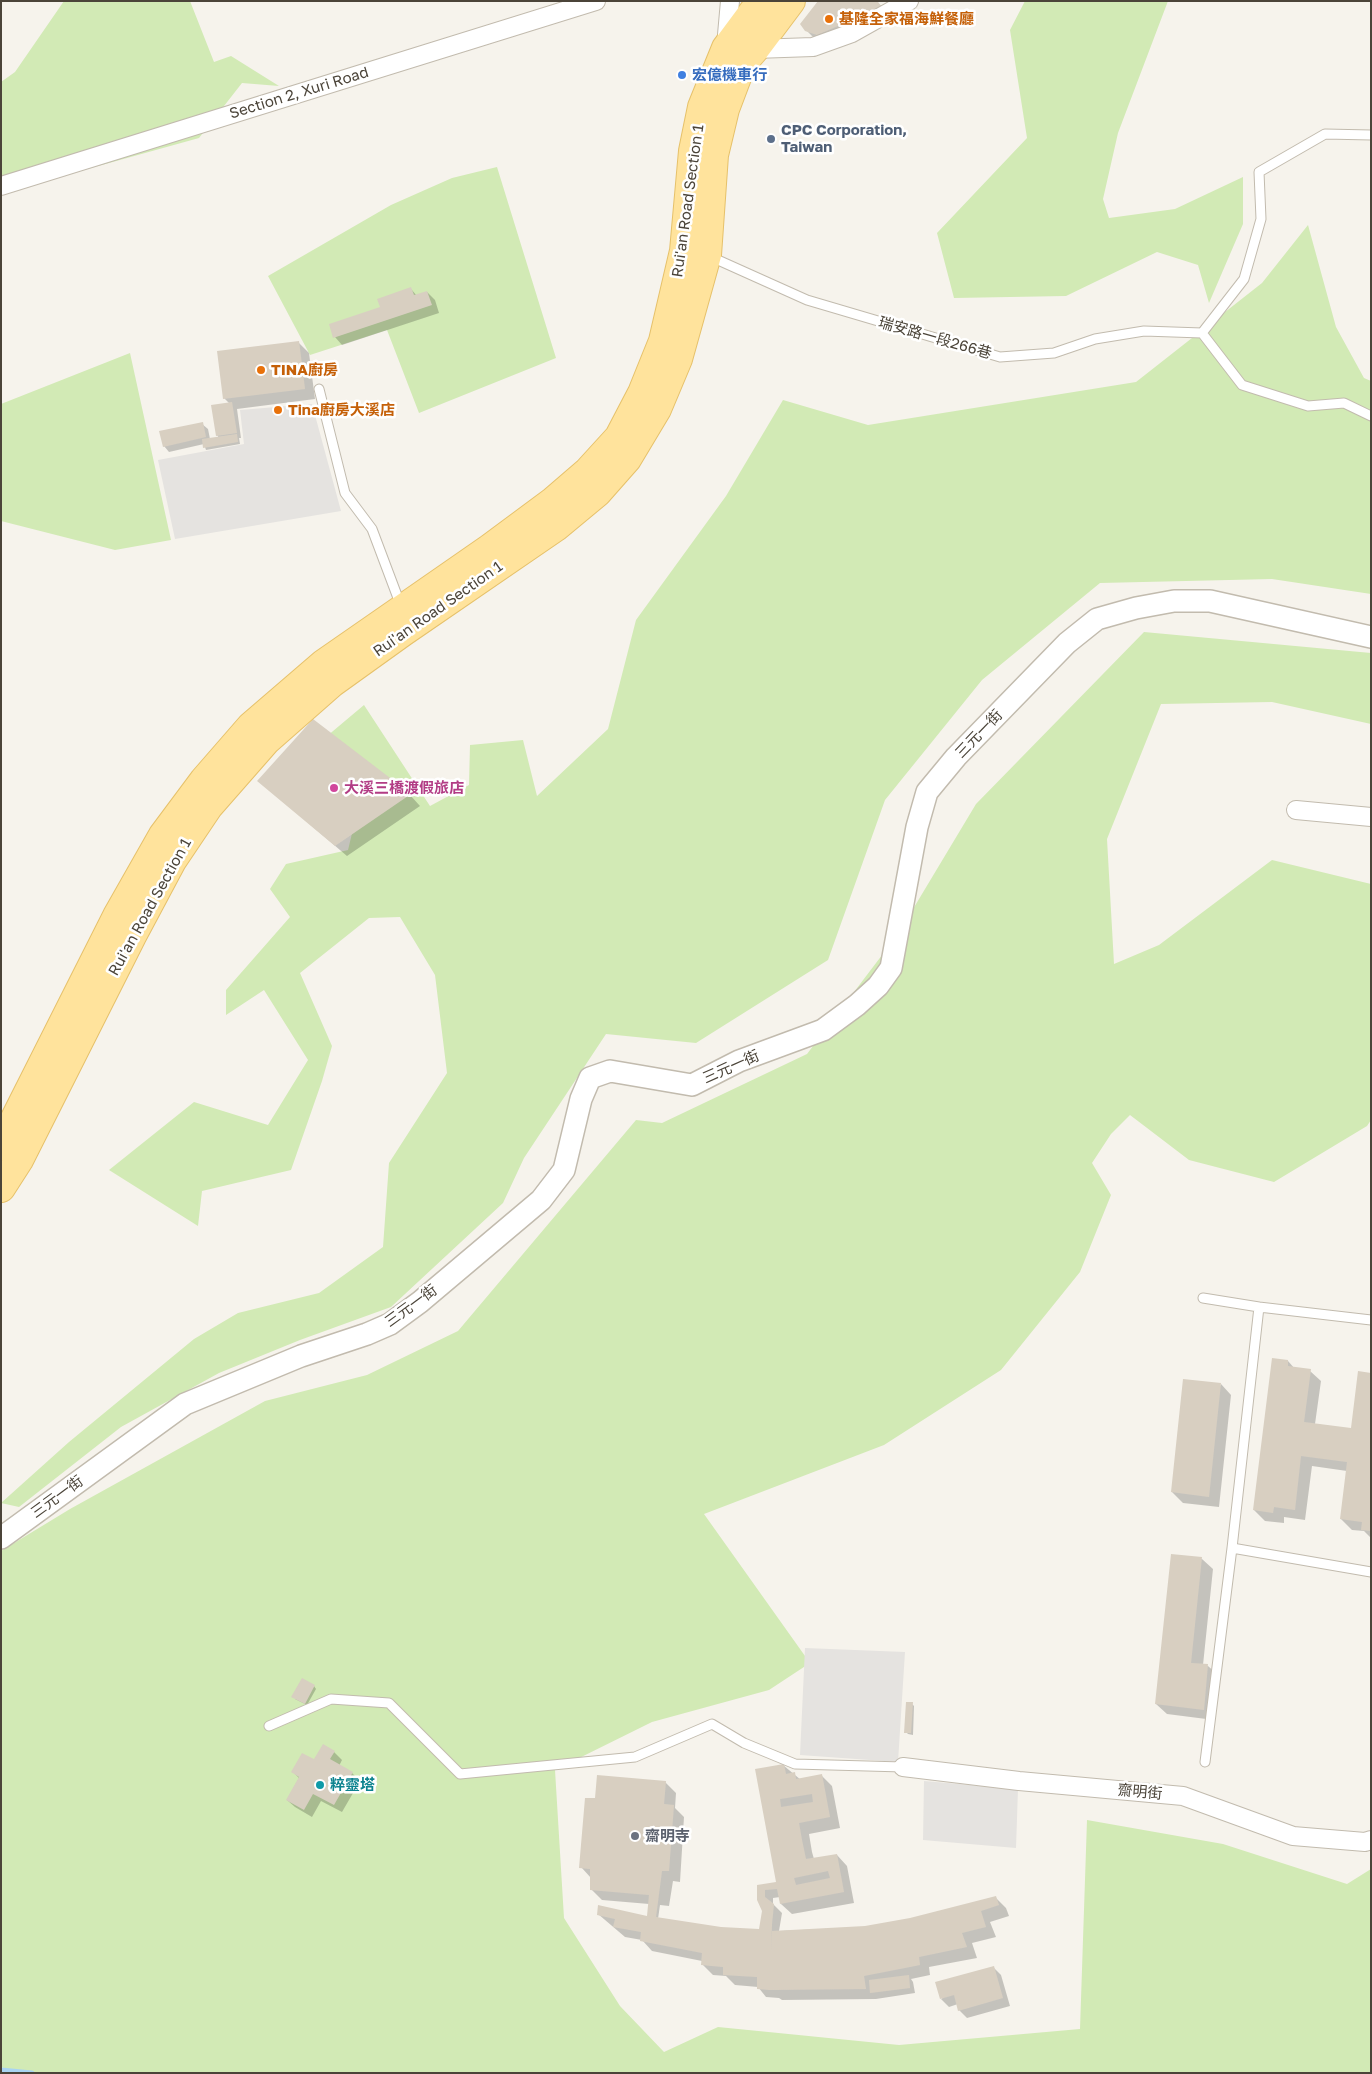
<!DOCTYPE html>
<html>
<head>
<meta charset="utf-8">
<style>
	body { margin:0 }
	#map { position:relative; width:1372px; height:2074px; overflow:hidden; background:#f6f3ec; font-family:"Golos Text",sans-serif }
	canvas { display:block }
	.frame { position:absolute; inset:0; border:2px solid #4b4439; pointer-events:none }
</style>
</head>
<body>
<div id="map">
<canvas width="1372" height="2074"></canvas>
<div class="frame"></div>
</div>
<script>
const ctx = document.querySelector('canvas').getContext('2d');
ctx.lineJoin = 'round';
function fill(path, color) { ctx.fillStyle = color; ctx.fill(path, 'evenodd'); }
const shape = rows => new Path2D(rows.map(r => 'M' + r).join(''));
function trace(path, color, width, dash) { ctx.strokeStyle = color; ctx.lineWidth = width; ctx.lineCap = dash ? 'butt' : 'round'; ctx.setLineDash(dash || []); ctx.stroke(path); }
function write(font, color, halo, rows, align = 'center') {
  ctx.font = font + ' "Golos Text","Noto Sans TC",sans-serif'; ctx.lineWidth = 5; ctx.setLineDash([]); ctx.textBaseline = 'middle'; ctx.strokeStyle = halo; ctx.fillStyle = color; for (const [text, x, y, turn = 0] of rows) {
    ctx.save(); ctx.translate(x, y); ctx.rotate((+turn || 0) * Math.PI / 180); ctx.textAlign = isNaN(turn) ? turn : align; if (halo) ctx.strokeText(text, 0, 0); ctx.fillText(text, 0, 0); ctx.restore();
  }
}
fill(shape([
	[64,1,190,1,214,62,231,56,279,86,242,83,199,138,1,193,1,82,15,72],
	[1025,1,1168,1,1118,133,1103,199,1109,218,1175,209,1243,177,1243,224,1209,303,1198,265,1157,252,1066,296,954,298,937,233,1027,138,1010,30],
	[497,167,556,358,419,413,387,330,310,355,268,276,391,205,452,178],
	[1308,225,1336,327,1364,378,1371,381,1371,594,1272,579,1100,583,982,680,885,800,828,960,696,1043,606,1034,524,1158,503,1203,391,1307,300,1340,219,1373,121,1427,19,1507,1,1503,69,1442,194,1339,238,1313,319,1293,383,1247,389,1163,447,1073,435,975,400,917,369,918,300,973,332,1046,322,1081,291,1170,202,1191,198,1226,109,1170,194,1102,268,1125,308,1060,264,990,226,1015,226,990,290,917,270,889,286,864,348,850,353,829,289,768,364,705,430,806,469,785,470,745,523,740,537,796,608,729,636,620,726,496,783,400,868,425,1136,382,1262,283],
	[130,353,171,540,115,550,1,521,1,404],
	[1144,632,1371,653,1371,724,1272,702,1161,704,1107,839,1114,964,1159,945,1272,860,1371,884,1371,1120,1367,1126,1274,1182,1189,1160,1130,1115,1111,1134,1092,1163,1111,1195,1080,1272,1001,1370,884,1445,704,1514,810,1663,769,1690,652,1722,555,1770,564,1918,620,2006,664,2052,718,2027,899,2045,1080,2029,1087,1820,1223,1844,1347,1884,1371,1869,1371,2073,16,2073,1,2067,1,1551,70,1509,265,1401,367,1375,458,1331,636,1120,662,1123,807,1054,898,934,976,804]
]), '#d2eab5');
fill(shape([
	[312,404,341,511,175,539,158,460,244,444,240,410],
	[805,1648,905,1652,898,1762,800,1755],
	[924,1781,1018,1789,1016,1848,923,1840]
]), '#e5e3e0');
fill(shape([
	[877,1,888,15,814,38,806,30],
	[411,289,417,296,427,292,435,300,439,313,342,345,335,337],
	[298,342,309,353,315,399,237,409,241,438,239,438,240,444,206,450,204,444,169,452,164,446,202,424,208,429,210,439,219,438,217,435,229,403,224,398],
	[313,721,410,795,420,806,347,856,259,781],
	[1288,1361,1295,1369,1310,1371,1321,1381,1315,1424,1352,1429,1371,1374,1371,1538,1364,1531,1352,1530,1341,1519,1347,1471,1312,1466,1305,1520,1284,1517,1284,1523,1265,1521,1254,1510],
	[1221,1384,1231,1395,1219,1507,1183,1503,1172,1492],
	[1172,1555,1202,1559,1213,1569,1203,1665,1208,1666,1219,1676,1214,1720,1167,1714,1156,1704],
	[314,1686,316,1689,307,1705,295,1699],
	[912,1704,914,1706,913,1735,908,1734,906,1732],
	[334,1752,342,1760,339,1766,352,1773,360,1781,342,1812,321,1801,312,1817,295,1807,287,1800,299,1778,293,1772],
	[783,1765,801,1780,822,1776,832,1786,840,1828,809,1834,812,1852,814,1859,837,1855,847,1866,854,1903,792,1914,781,1904,780,1897,773,1898,773,1904,782,1913,779,1931,865,1927,910,1919,995,1897,1006,1908,1009,1916,990,1922,996,1937,972,1943,977,1958,929,1967,930,1975,911,1979,913,1982,915,1993,876,1999,782,2000,779,1998,766,1997,758,1987,735,1985,726,1976,713,1975,702,1964,702,1961,652,1951,642,1940,625,1937,598,1914,648,1917,649,1904,602,1900,591,1889,591,1878,581,1867,596,1800,665,1782,676,1793,675,1808,684,1817,680,1882,673,1881,669,1906,660,1905,658,1919,721,1928,760,1930,763,1910,758,1886,777,1883,756,1770],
	[993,1967,1001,1975,1010,2006,967,2018,959,2010,958,2004,949,2007,941,1999]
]), '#0003');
trace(shape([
	[1,2070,32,2073]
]), '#a9d4f2', 5);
fill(shape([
	[818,1,877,1,882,7,817,35,805,31,800,24],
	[411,287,414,295,427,291,432,305,333,338,329,324,380,307,377,299],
	[299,341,305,389,223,399,217,351],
	[232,402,237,433,216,436,211,405],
	[203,422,206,437,163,447,159,431],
	[237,434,238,442,203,448,202,439],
	[313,719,411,794,335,846,257,781],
	[1272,1358,1288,1360,1288,1366,1311,1369,1304,1422,1351,1428,1358,1371,1371,1373,1371,1531,1361,1530,1362,1522,1340,1519,1347,1462,1301,1456,1295,1510,1274,1507,1273,1513,1253,1510],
	[1183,1379,1221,1383,1209,1497,1171,1492],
	[1171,1554,1202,1557,1191,1663,1208,1664,1204,1710,1155,1704],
	[302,1678,315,1685,305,1704,291,1697],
	[906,1702,913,1702,911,1733,904,1733],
	[323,1744,335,1751,330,1759,353,1772,334,1805,313,1794,304,1810,286,1800,299,1777,291,1772,302,1753,314,1759],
	[784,1764,786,1774,795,1772,796,1779,822,1774,830,1817,799,1823,802,1840,806,1859,837,1854,844,1892,780,1904,777,1889,765,1890,765,1897,774,1904,772,1924,771,1953,772,1931,865,1926,910,1918,996,1896,999,1905,981,1911,986,1927,962,1933,967,1947,919,1957,920,1965,864,1976,866,1989,770,1990,757,1989,757,1977,723,1975,723,1967,701,1965,702,1953,640,1941,641,1932,613,1927,615,1919,597,1915,598,1905,647,1916,649,1895,590,1890,590,1869,579,1868,585,1798,595,1798,597,1775,666,1781,664,1804,674,1805,669,1871,662,1871,656,1917,721,1927,759,1929,762,1911,757,1900,757,1885,776,1882,755,1769],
	[812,1794,813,1802,781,1807,780,1799],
	[828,1871,830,1878,796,1885,794,1878],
	[994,1966,1003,1998,958,2011,954,1995,940,1999,935,1982],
	[909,1975,910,1988,870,1993,869,1980]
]), '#d8cfc1');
const service = shape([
	[709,256,807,300,1000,357,1054,353,1095,339,1144,331,1202,333,1242,385,1308,406,1344,403,1371,416],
	[1202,333,1244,279,1261,219,1259,172,1325,134,1371,135],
	[319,389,345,493,372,529,401,606],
	[1203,1298,1259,1307,1232,1548,1371,1572],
	[1259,1307,1371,1320],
	[269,1726,331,1699,389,1703,460,1774,635,1757,712,1724,744,1743,795,1764,903,1767],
	[1205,1762,1232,1548]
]);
const minor = shape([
	[752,45,755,49,813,47,852,33,909,1],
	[726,46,730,1],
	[1,186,596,1],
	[1296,810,1371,817],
	[903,1767,1019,1781,1183,1796,1293,1836,1365,1842,1371,1840]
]);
const tertiary = shape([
	[1,1538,185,1404,301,1356,367,1334,390,1324,420,1302,541,1200,564,1170,581,1099,590,1078,610,1071,692,1085,739,1061,823,1030,857,1005,878,986,891,968,917,827,927,792,956,757,1067,643,1097,619,1136,608,1174,601,1210,601,1371,637]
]);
const primary = shape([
	[1,1146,117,916,163,835,204,780,251,726,323,664,490,548,552,502,588,471,619,437,642,393,663,341,684,251,693,151,702,107,726,48,761,1],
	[1,1188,19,1160,132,936,172,861,209,806,266,741,332,683,403,632,556,527,597,493,627,459,657,409,678,359,707,255,714,155,725,109,742,64,755,49,791,1]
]);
trace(service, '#c2bbae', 11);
trace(minor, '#c2bbae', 20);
trace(tertiary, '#c2bbae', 24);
trace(primary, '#e6c16a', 30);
trace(service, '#fff', 9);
trace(minor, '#fff', 18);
trace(tertiary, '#fff', 21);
trace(primary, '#ffe39c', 28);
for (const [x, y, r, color] of [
	[829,19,5,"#e8710a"],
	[682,75,5,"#3f7fe0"],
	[771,139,5,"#5c6f8a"],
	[261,370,5,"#e8710a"],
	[278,410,5,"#e8710a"],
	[334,788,5,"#d1479c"],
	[320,1785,5,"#0f9aa8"],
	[635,1836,5,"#6b7280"]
]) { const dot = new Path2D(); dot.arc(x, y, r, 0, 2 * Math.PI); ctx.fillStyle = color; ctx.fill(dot); trace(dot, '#fff', 2); }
write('bold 15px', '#c56008', '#fff', [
	["基隆全家福海鮮餐廳",839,19],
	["TINA廚房",271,370],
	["Tina廚房大溪店",288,410]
], 'left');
write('bold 15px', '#366cbe', '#fff', [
	["宏億機車行",692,75]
], 'left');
write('15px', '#4b4439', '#fff', [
	["Section 2, Xuri Road",299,93,-17],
	["Rui'an Road Section 1",688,201,-82],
	["瑞安路一段266巷",935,338,16],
	["Rui'an Road Section 1",438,609,-35],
	["三元一街",979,734,-46],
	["Rui'an Road Section 1",150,907,-61],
	["三元一街",731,1067,-24],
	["三元一街",411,1306,-36],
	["三元一街",57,1497,-36],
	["齋明街",1140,1792,5]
]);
write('bold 15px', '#4e5e75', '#fff', [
	["CPC Corporation,",781,130],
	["Taiwan",781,147]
], 'left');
write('bold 15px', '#b23c85', '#fff', [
	["大溪三橋渡假旅店",344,788]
], 'left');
write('bold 15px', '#0d838f', '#fff', [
	["粹靈塔",330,1785]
], 'left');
write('bold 15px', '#5b616d', '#fff', [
	["齋明寺",645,1836]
], 'left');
</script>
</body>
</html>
